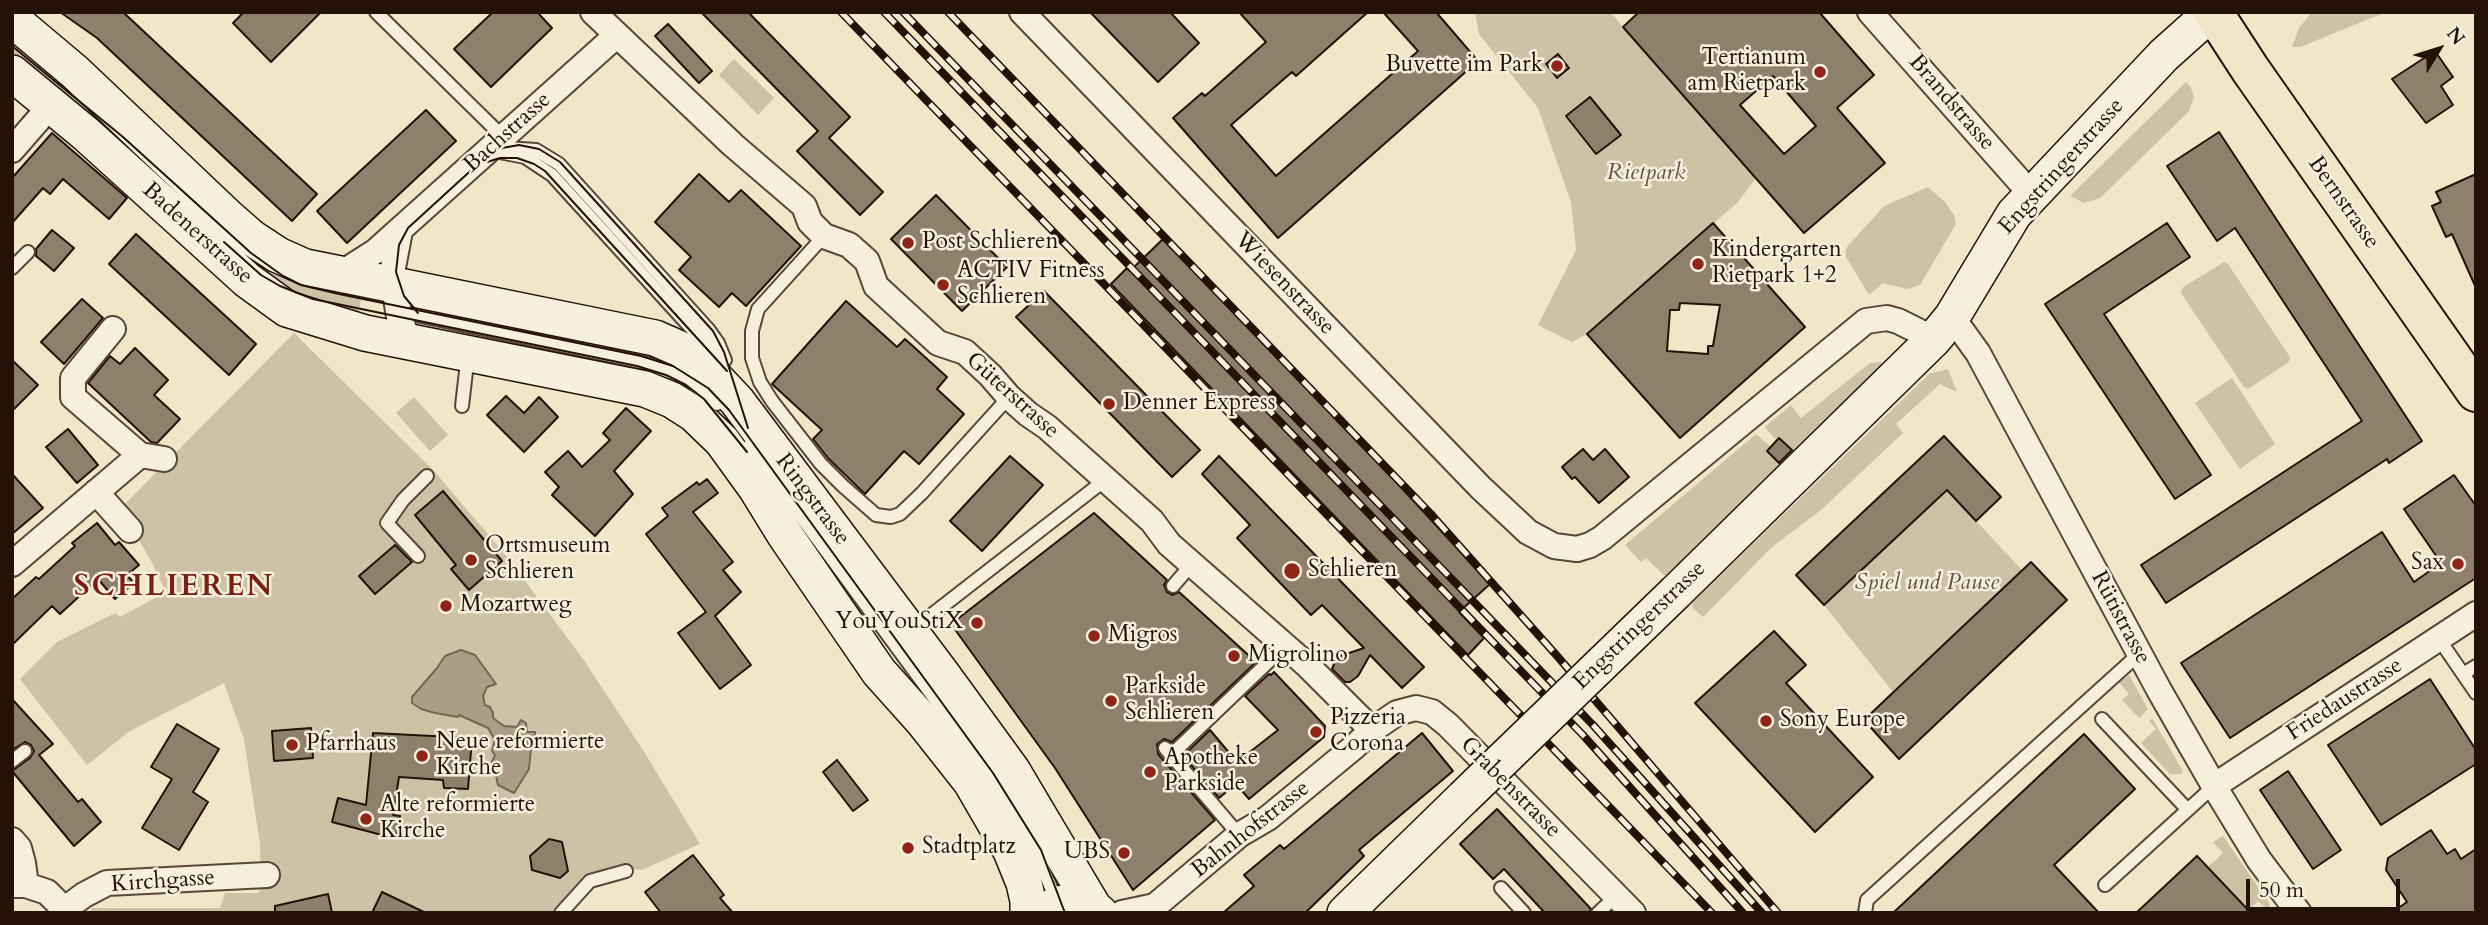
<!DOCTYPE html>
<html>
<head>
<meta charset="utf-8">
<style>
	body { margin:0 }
	#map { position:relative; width:2488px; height:925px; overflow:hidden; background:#f1e6c7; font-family:Cardo,serif }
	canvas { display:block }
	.frame { position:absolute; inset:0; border:14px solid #251207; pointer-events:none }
	.north { position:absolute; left:2404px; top:14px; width:70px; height:70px; -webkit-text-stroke:5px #f6efdb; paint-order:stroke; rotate:52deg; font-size:19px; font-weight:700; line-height:28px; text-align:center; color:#251207 }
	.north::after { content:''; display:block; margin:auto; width:24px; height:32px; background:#251207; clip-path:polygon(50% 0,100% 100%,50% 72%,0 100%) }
	.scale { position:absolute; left:2246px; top:879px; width:154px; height:32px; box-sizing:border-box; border:4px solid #251207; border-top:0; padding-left:9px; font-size:21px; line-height:24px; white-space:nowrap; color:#251207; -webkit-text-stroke:5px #f6efdb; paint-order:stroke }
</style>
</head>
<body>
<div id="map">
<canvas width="2488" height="925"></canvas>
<div class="frame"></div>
<div class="north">N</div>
<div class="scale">50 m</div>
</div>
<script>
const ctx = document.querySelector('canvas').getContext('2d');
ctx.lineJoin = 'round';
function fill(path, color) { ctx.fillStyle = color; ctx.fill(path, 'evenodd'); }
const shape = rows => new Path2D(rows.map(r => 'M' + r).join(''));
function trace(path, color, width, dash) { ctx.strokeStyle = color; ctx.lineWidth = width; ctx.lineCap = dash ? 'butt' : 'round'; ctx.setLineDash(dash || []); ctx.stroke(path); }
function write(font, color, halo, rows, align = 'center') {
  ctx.font = font + ' Cardo,serif'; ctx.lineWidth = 5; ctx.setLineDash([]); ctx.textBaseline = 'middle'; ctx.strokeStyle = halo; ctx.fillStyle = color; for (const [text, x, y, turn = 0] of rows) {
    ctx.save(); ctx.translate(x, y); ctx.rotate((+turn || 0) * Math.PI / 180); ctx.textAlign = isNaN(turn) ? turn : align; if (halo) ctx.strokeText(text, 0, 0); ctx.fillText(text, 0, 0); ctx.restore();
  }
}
fill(shape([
	[1475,12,1610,12,1756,178,1738,202,1587,334,1572,342,1538,325,1576,250,1571,202,1538,108,1479,34],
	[2312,12,2386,12,2300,47,2292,47,2299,28],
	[12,33,246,241,364,285,356,324,314,313,12,66],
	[734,59,774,98,758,115,719,75],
	[2186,82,2191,88,2194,97,2189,111,2135,164,2100,198,2084,203,2070,196],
	[1928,187,1945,202,1954,215,1956,224,1920,285,1907,289,1883,283,1869,295,1846,257,1846,248,1884,206],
	[2224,262,2228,264,2290,357,2289,362,2248,389,2244,387,2181,293,2182,288],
	[294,333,435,472,508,558,583,659,643,750,700,844,642,870,621,868,582,879,552,913,91,913,91,908,220,908,225,893,258,893,261,886,260,844,244,739,224,683,130,731,87,765,20,679,57,642,115,613,120,617,166,592,151,561,121,508],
	[1882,362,1881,367,1793,452,1779,438,1774,438,1765,427,1791,405,1801,418,1870,363],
	[1948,369,1957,392,1940,384,1896,424,1903,433,1821,510,1772,547,1703,617,1692,607,1693,602,1929,374],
	[2232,378,2275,444,2240,469,2195,403],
	[414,397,448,435,430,451,396,413],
	[1756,434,1771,447,1767,451,1781,465,1665,576,1646,558,1641,562,1625,545],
	[1947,490,2022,570,1893,692,1824,605],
	[2129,675,2148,709,2139,718,2122,700,2129,694,2119,682],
	[2152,718,2183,771,2181,774,2170,774,2141,743,2156,729,2149,721],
	[2223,836,2268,901,2270,906,2269,912,2258,901,2248,910,2208,867,2223,853,2213,842]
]), '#cec2a6');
const water = shape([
	[461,650,475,655,496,684,487,687,483,696,485,705,490,707,493,713,493,718,504,726,517,727,521,720,526,723,527,732,535,732,535,736,527,740,531,748,529,769,514,793,498,785,494,766,491,764,495,755,492,751,495,740,488,728,459,715,458,717,435,713,421,709,412,703,412,697,437,668,445,656,461,650]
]);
fill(water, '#ac9e86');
trace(water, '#766653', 2);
const building = shape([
	[60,12,123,12,317,194,292,221,97,38,60,12],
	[244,12,321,12,271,62,233,23,244,12],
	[493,12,537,12,552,28,491,87,454,49,493,12],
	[701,12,748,12,850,117,829,138,883,192,860,215,797,151,818,131,701,12],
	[1090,12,1170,12,1199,43,1158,82,1090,12],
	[1239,12,1368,12,1296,76,1292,72,1231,125,1276,176,1418,51,1383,12,1436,12,1478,61,1278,238,1173,118,1202,93,1205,96,1266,42,1239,12],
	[1639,12,1819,12,1874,75,1837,108,1885,163,1804,233,1623,27,1639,12],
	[1773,76,1816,126,1784,154,1740,105,1773,76],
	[668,24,712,71,699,83,655,36,668,24],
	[2435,51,2453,77,2441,86,2453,105,2426,123,2392,79,2435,51],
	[1558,54,1569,68,1557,78,1546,64,1558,54],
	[1590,97,1621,135,1596,154,1566,116,1590,97],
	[426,110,456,141,347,243,317,211,426,110],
	[2219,132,2422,441,2389,463,2387,459,2166,603,2141,565,2362,421,2235,228,2217,241,2167,166,2219,132],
	[52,133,127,198,109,219,63,179,50,194,43,188,12,223,12,178,52,133],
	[699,174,729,202,741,190,801,246,746,306,732,293,719,307,679,270,691,257,655,222,699,174],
	[2476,174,2476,288,2452,234,2446,237,2432,206,2441,202,2436,192,2476,174],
	[936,195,1007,267,962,311,891,239,936,195],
	[1713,223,1805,327,1680,438,1587,334,1713,223],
	[1680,303,1720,305,1713,346,1708,346,1708,354,1667,351,1670,310,1679,310,1680,303],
	[2167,223,2190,257,2104,314,2211,475,2175,499,2045,304,2167,223],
	[52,230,74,248,54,271,36,256,36,249,52,230],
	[136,234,256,344,229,375,109,264,136,234],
	[1163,239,1398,484,1490,584,1459,612,1484,638,1468,655,1111,284,1127,268,1130,271,1163,239],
	[1044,291,1200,450,1172,477,1016,317,1044,291],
	[82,299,103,318,64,364,41,342,82,299],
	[846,301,897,347,905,339,947,377,937,389,964,414,919,464,904,451,865,494,828,458,813,439,822,430,772,384,846,301],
	[135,348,168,380,154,395,180,419,157,443,151,442,88,383,110,356,120,364,135,348],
	[12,360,38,385,12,411,12,360],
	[506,396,524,413,539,397,558,417,524,452,487,415,506,396],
	[626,408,651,431,614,471,633,494,595,536,552,495,559,487,545,472,568,451,582,467,610,440,603,433,626,408],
	[68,429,98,465,77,483,46,447,68,429],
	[1944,436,2001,497,1976,521,1947,490,1824,605,1796,575,1944,436],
	[1779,438,1792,450,1779,463,1767,451,1779,438],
	[1583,449,1593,460,1605,449,1629,477,1599,503,1575,477,1572,479,1562,467,1583,449],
	[1010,456,1043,485,982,551,950,521,1010,456],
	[1219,456,1424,667,1402,688,1370,655,1358,676,1350,682,1345,682,1332,669,1337,657,1364,648,1322,605,1311,615,1237,538,1250,525,1202,474,1219,456],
	[12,474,43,508,12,534,12,474],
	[2454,475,2476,506,2476,578,2230,738,2181,663,2382,532,2414,582,2441,563,2404,509,2454,475],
	[707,479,718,493,693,512,733,562,723,570,741,592,715,616,751,665,720,689,678,633,706,612,646,534,668,516,662,508,697,482,699,485,707,479],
	[443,491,502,561,469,590,451,569,456,565,415,515,443,491],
	[1094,513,1167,580,1164,585,1167,592,1172,595,1179,592,1256,662,1172,742,1164,739,1157,744,1158,754,1215,820,1133,890,1055,768,951,624,1094,513],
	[97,523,115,545,119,542,139,565,127,575,134,583,115,599,98,579,60,614,52,606,12,645,12,599,36,577,39,579,75,546,72,543,97,523],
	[395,545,412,562,375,594,359,576,395,545],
	[2031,562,2067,600,1899,759,1864,720,2031,562],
	[1774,631,1806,665,1786,683,1873,777,1815,832,1695,703,1774,631],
	[1274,672,1325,726,1324,737,1249,799,1236,784,1219,798,1183,756,1210,730,1237,762,1278,730,1245,696,1269,674,1271,675,1274,672],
	[2430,679,2476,750,2476,764,2381,825,2328,745,2430,679],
	[12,699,53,744,39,755,78,802,82,799,101,822,74,846,12,771,30,758,34,751,31,745,25,742,12,750,12,699],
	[177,724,219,749,193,792,208,802,179,850,142,828,172,779,151,767,177,724],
	[311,728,313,758,274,761,272,731,311,728],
	[373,733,472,738,468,789,444,788,443,780,399,777,393,815,400,816,397,835,383,832,382,835,332,822,338,798,366,805,373,733],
	[1422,733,1453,771,1359,850,1364,856,1305,913,1223,913,1254,886,1244,875,1280,845,1284,849,1422,733],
	[2084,734,2135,789,2054,865,2099,913,1893,913,2084,734],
	[837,760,868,800,853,811,823,772,837,760],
	[2288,771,2341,850,2313,869,2260,790,2288,771],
	[1497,809,1591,909,1589,913,1545,913,1504,869,1493,879,1460,844,1497,809],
	[2431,830,2447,854,2455,849,2461,859,2476,849,2476,913,2391,913,2407,902,2386,870,2388,858,2431,830],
	[549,839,562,842,568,871,560,878,532,870,530,856,549,839],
	[693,855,724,895,720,898,733,913,661,913,645,892,693,855],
	[2197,856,2251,913,2136,913,2197,856],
	[382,892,426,913,372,913,382,892],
	[328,894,332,913,275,913,275,906,328,894]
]);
fill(building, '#8f806b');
trace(building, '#251207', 2);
const service = shape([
	[376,12,503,137],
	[507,148,536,150,559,164,708,329,718,343,725,360],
	[489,150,525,157,552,175,721,361],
	[824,236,758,309,752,331,752,358,760,382,772,401,821,464,843,486,876,515,891,517,900,514,922,493,1009,397],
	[12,268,28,252],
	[397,311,650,364,687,379,717,404],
	[462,406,468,354],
	[749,446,981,762,1018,819,1038,857,1057,902],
	[418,556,387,523,403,500,427,476],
	[1173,586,1191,565],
	[912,630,1105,480],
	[2439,639,2476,693],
	[2463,674,2476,666],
	[2102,719,2187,809],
	[1165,748,1239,835],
	[1171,755,1285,646],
	[12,761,25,751],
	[2105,885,2214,786],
	[1501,888,1524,913],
	[561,913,590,881,626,871],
	[1598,913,1616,896],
	[1865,913,1867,900,2139,654]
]);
const minor = shape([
	[593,12,733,145,804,206,810,222,824,236,849,245,867,261,876,286,938,343,965,352,990,375,1009,397,1028,414,1047,427,1152,521,1169,544,1307,665,1372,730],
	[1022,12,1481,488,1528,532,1554,546,1577,549,1590,545,1602,538,1866,321,1887,318,1898,321,1934,339],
	[1870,12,2031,194],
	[12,150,52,104],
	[400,231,392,273,399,317,409,341],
	[340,274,376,251,617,35],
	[1952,317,1978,353,2159,690,2214,786,2259,860,2299,913],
	[113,329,73,378,73,397,140,455,164,459],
	[96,492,130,530],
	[12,564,140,455],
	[2214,786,2476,614],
	[12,840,19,848,23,863,26,885],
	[12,885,26,885,47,892,68,913],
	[65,909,84,895,107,883,267,875],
	[1122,913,1155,906,1239,835,1268,818,1354,747,1372,730,1397,713,1416,708,1432,712,1448,725,1633,913]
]);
const secondary = shape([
	[12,19,75,72,228,217,252,238,278,255,305,267,340,274,655,338,680,349,704,366,737,401,942,674,1012,770,1094,908],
	[12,73,86,134,247,280,287,309,365,333,645,389,672,400,694,414,722,441,756,488,785,535,879,672,922,720,971,782,1011,851,1024,883,1028,901,1028,913],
	[1676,592,1934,339,1952,317,2014,214,2164,55,2212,12],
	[1044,913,1057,904,1070,902,1094,908,1100,913],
	[1345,913,1463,798]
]);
const primary = shape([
	[2213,12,2250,69,2476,392]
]);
trace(service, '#584737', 16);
trace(minor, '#584737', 28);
trace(secondary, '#251207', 38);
trace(primary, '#251207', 42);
trace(service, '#f6efdb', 12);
trace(minor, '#f6efdb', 24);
trace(secondary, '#f6efdb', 35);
trace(primary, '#f1e6c7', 38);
trace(shape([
	[12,46,123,137,251,253,283,276,301,285,339,294,641,356,673,366,708,388,729,410,993,773,1041,850,1065,913],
	[487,162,500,158,517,158,534,164,545,171,727,371],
	[224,242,261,275,280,286,313,299,637,366,666,375,686,385,704,399,747,452],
	[418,313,404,296,396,272,399,245,408,228,490,153,502,148,519,145,539,149,560,162,713,331,724,352,748,428]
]), '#251207', 2);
const rail = shape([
	[841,12,1712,913],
	[884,12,1582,734,1743,913],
	[903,12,1593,725,1762,913],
	[948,12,1430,513,1558,657,1778,913]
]);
trace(rail, '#251207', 8);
trace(rail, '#f6efdb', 5, [16]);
const secondaryBridge = shape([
	[1463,798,1676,592]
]);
trace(secondaryBridge, '#251207', 38, []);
trace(secondaryBridge, '#f6efdb', 35);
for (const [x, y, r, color] of [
	[1557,66,7,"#8f2418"],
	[1820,72,7,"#8f2418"],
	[908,243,7,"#8f2418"],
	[1698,264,7,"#8f2418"],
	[943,285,7,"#8f2418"],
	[1109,404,7,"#8f2418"],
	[471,560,7,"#8f2418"],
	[2458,564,7,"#8f2418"],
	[1292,571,9,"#8f2418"],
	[446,606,7,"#8f2418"],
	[977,623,7,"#8f2418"],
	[1094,636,7,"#8f2418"],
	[1234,656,7,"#8f2418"],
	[1111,701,7,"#8f2418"],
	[1766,721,7,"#8f2418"],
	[1316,732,7,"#8f2418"],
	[292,745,7,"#8f2418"],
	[422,756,7,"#8f2418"],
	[1150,772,7,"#8f2418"],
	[366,819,7,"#8f2418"],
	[908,848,7,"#8f2418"],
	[1124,853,7,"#8f2418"]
]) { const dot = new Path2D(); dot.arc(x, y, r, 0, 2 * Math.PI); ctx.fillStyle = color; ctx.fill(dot); trace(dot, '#f6efdb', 2.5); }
write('23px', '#251207', '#f6efdb', [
	["Tertianum",1806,59,"right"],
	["am Rietpark",1806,85,"right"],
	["Buvette im Park",1543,66,"right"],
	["Post Schlieren",922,243],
	["Kindergarten",1712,251],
	["Rietpark 1+2",1712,277],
	["ACTIV Fitness",957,272],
	["Schlieren",957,298],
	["Denner Express",1123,404],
	["Ortsmuseum",485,547],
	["Schlieren",485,573],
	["Sax",2444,564,"right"],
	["Schlieren",1308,571],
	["Mozartweg",460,606],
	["YouYouStiX",963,623,"right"],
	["Migros",1108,636],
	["Migrolino",1248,656],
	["Parkside",1125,688],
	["Schlieren",1125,714],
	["Pizzeria",1330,719],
	["Corona",1330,745],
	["Sony Europe",1780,721],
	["Neue reformierte",436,743],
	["Kirche",436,769],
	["Pfarrhaus",306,745],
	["Apotheke",1164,759],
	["Parkside",1164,785],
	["Alte reformierte",380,806],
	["Kirche",380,832],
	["Stadtplatz",922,848],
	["UBS",1110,853,"right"]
], 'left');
write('23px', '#251207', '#f6efdb', [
	["Brandstrasse",1951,103,49],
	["Bachstrasse",508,133,-42],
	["Engstringerstrasse",2062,167,-48],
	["Bernstrasse",2343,203,55],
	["Badenerstrasse",197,234,42],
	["Wiesenstrasse",1284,284,46],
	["Güterstrasse",1012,396,42],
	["Ringstrasse",812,500,53],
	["Rütistrasse",2120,618,62],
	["Engstringerstrasse",1640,626,-44],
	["Friedaustrasse",2345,700,-33],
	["Grabenstrasse",1510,788,45],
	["Bahnhofstrasse",1251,830,-38],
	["Kirchgasse",163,882,-4]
]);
write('italic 23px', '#60503f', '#f6efdb', [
	["Rietpark",1646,174],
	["Spiel und Pause",1927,584]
]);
ctx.letterSpacing = '2px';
write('bold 30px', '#7a1f14', '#f6efdb', [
	["SCHLIEREN",174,588]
]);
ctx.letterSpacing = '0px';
</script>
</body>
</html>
